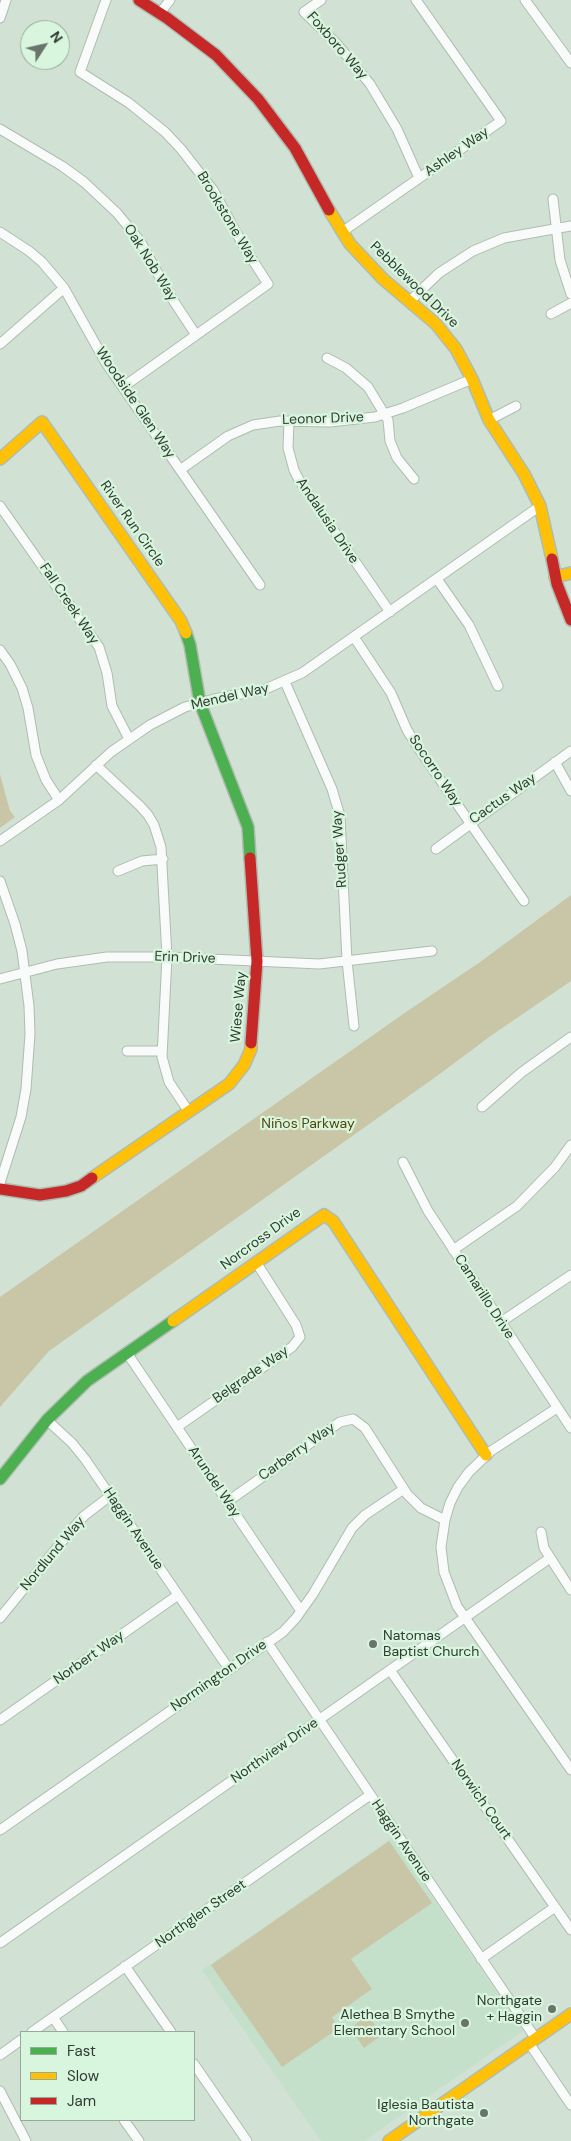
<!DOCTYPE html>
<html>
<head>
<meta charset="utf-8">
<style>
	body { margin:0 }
	#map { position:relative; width:571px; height:2141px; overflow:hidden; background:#d1e2d4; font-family:"DM Sans",sans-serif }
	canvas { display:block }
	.legend { position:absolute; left:20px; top:2031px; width:175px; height:90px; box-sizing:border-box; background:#d8f6dd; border:1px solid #95ab99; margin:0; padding:6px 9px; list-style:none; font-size:15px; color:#303b32 }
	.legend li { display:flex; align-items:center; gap:10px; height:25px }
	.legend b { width:25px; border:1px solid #95ab99 }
	.north { position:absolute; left:20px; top:20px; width:50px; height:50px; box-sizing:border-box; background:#d8f6dd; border:1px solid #95ab99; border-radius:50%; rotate:55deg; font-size:14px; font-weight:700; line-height:20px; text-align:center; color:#303b32 }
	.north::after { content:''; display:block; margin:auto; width:18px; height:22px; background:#68756b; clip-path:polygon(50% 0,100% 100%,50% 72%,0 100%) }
</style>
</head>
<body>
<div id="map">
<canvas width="571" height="2141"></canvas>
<ul class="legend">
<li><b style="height:6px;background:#4caf50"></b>Fast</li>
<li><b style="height:6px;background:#ffc107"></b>Slow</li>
<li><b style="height:6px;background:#c62828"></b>Jam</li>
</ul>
<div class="north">N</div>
</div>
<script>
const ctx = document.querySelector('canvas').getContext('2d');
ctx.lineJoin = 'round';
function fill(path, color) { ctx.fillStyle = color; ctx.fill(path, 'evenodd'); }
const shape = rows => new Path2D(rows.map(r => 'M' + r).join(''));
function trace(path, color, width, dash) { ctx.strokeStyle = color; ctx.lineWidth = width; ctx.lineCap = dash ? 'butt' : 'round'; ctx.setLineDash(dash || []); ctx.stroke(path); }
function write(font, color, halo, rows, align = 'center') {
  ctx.font = font + ' "DM Sans",sans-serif'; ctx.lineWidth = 4.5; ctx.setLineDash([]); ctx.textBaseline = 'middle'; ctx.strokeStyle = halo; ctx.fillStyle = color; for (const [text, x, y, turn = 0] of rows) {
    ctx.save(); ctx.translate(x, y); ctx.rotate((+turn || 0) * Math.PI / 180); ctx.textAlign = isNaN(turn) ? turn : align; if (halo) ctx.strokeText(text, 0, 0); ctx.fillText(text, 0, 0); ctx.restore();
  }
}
fill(shape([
	[392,1838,523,2031,364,2141,321,2141,202,1970]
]), '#c5e0ca');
fill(shape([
	[0,774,10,811,15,817,0,828],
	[571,895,571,981,492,1035,437,1076,49,1351,0,1407,0,1297,406,1012,480,962],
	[389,1841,432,1903,351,1959,372,1989,332,2017,339,2028,282,2067,211,1965],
	[368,2015,382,2035,364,2048,350,2028]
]), '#c8c6a7');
const street = shape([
	[106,0,80,72,129,103,165,132,181,149,213,190,243,245,268,284,123,387],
	[321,0,304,12,337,44,370,84,397,129,419,178],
	[525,0,571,63],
	[160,13,170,0],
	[0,18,6,0],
	[0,129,62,166,84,182,117,213,140,241,169,294,196,335],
	[553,199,560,260,571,294],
	[0,232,29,251,42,262,64,288,106,363,260,585],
	[342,232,501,121,416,0],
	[410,301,439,273,473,251,504,238,571,226],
	[551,314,571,303],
	[0,344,64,288],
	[327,358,346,368,368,387,388,420,390,441,397,458,414,479],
	[489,420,516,406],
	[289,421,288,448,294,470,299,480,390,612],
	[180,470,228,436,253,425,280,421,330,422,375,417,403,408,472,379],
	[0,506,99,647,107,673,112,706,129,739],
	[437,579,469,625,498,686],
	[354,637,391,693,407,730,419,749,524,901],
	[0,650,10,664,22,688,28,708,36,755,46,780,59,800],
	[285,682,332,789,340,816,347,961,354,1026],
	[555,762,571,791],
	[96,765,140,806,148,815,154,825,161,847,167,957,162,1057,169,1082,189,1112],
	[0,841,59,800,111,752,150,725,185,707,214,699,263,690,302,673,540,506],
	[436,849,571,751],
	[118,871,142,861,163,859],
	[0,881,15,924,22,951,29,1006,30,1034,26,1089,21,1117,0,1183],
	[0,979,57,964,107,957,167,957,319,964,432,951],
	[127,1051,162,1051],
	[482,1107,522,1072,571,1037],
	[403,1162,428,1211,571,1428],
	[453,1250,517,1206,555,1167,571,1145],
	[501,1322,571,1275],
	[127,1353,301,1611],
	[557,1408,491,1451,469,1472,458,1487,450,1503,445,1520,441,1547,444,1572,457,1606,571,1770],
	[47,1420,72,1443,85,1459,229,1669],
	[177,1427,292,1347,300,1337,296,1325,256,1262],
	[227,1502,340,1422,353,1419,365,1428,407,1494,421,1508,445,1520],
	[541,1532,544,1548,571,1590],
	[0,1618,73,1528,84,1516,110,1496],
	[267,1642,536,2039],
	[390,1670,571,1930],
	[0,1720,178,1595],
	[0,1830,283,1632,296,1618,313,1594,352,1528,365,1515,404,1489],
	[0,1943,550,1558],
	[481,1959,555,1907],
	[125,1966,171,2032],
	[53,2017,63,2032],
	[32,2032,370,1795],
	[529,2043,571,2105],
	[0,2055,21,2040],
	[194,2064,247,2141],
	[0,2091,26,2141],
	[124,2120,139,2141]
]);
const fast = shape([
	[186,633,190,645,200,703,248,827,250,858],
	[0,1479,47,1420,87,1381,173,1321]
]);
const slow = shape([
	[329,210,350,244,383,279,436,324,456,349,472,379,489,420,524,474,540,506,552,559],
	[0,459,42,422,181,621,186,633],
	[555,577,571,573],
	[92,1178,229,1084,244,1065,251,1049,251,1043],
	[173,1321,324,1215,333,1221,486,1455],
	[389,2141,571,2014]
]);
const jam = shape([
	[139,0,167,18,216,55,258,99,295,148,329,210],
	[552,559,557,584,571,620],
	[250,858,257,961,251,1043],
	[0,1189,40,1195,66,1191,81,1186,92,1178]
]);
trace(street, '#afbcb1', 11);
trace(fast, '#afbcb1', 14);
trace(slow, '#afbcb1', 14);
trace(jam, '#afbcb1', 14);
trace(street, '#f8fbf9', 9);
trace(fast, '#4caf50', 11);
trace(slow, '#ffc107', 11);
trace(jam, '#c62828', 11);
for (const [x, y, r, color] of [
	[373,1644,5,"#68756b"],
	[552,2009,5,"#68756b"],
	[465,2023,5,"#68756b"],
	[484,2113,5,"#68756b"]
]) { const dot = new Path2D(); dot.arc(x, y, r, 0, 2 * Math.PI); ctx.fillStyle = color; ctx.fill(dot); trace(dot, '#d8f6dd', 2); }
write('14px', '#303b32', '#d8f6dd', [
	["Foxboro Way",337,46,49],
	["Ashley Way",457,152,-35],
	["Brookstone Way",227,218,59],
	["Oak Nob Way",150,263,58],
	["Pebblewood Drive",414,285,44],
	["Woodside Glen Way",135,403,56],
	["Leonor Drive",323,419,-2],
	["Andalusia Drive",327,521,56],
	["River Run Circle",132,524,55],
	["Fall Creek Way",69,604,56],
	["Mendel Way",230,697,-13],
	["Socorro Way",435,771,56],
	["Cactus Way",503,799,-35],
	["Rudger Way",340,849,-94],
	["Erin Drive",185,958,2],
	["Wiese Way",239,1007,-85],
	["Norcross Drive",261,1239,-36],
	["Camarillo Drive",484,1297,57],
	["Belgrade Way",251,1375,-35],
	["Carberry Way",297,1452,-35],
	["Arundel Way",214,1482,56],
	["Haggin Avenue",133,1529,56],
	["Nordlund Way",53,1554,-50],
	["Norbert Way",89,1658,-35],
	["Normington Drive",219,1676,-35],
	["Northview Drive",275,1751,-35],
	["Norwich Court",481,1800,55],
	["Haggin Avenue",401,1841,56],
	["Northglen Street",201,1914,-35]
]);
write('14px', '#57440b', '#d8f6dd', [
	["Niños Parkway",308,1124]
]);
write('14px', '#303b32', '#d8f6dd', [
	["Natomas",383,1636,"left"],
	["Baptist Church",383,1652,"left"],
	["Northgate",542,2001],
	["+ Haggin",542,2017],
	["Alethea B Smythe",455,2015],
	["Elementary School",455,2031],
	["Iglesia Bautista",474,2105],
	["Northgate",474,2121]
], 'right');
</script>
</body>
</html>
